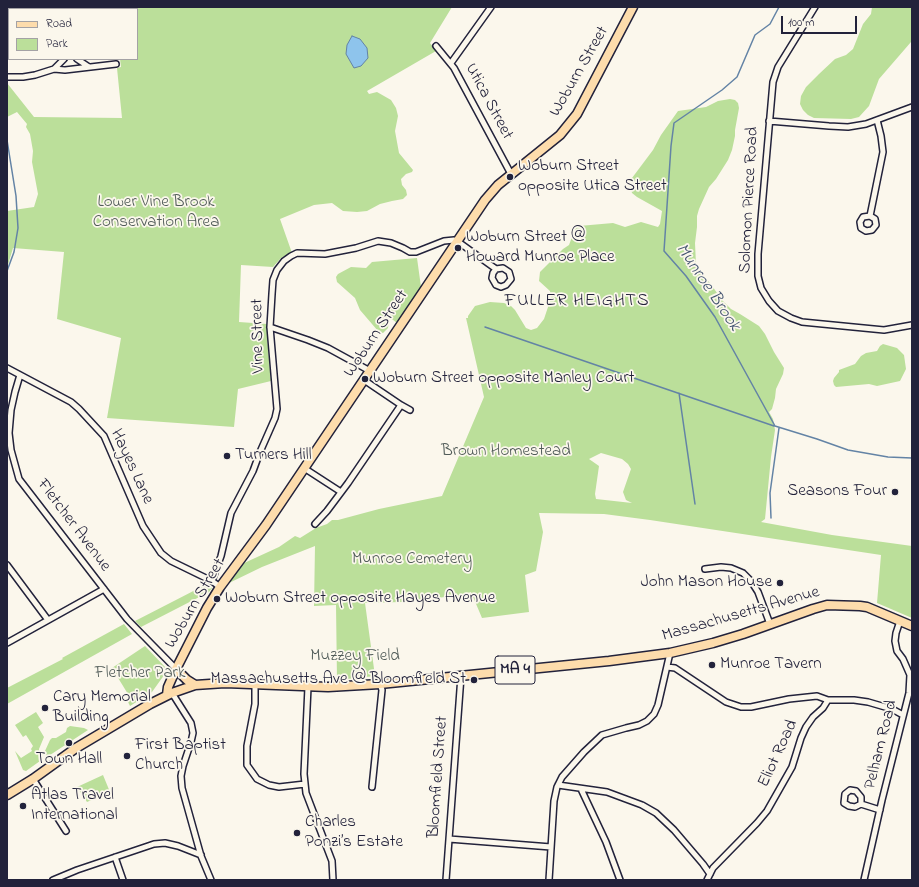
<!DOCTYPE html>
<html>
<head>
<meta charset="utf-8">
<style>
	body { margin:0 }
	#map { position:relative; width:919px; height:887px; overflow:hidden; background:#fbf7ec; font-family:"Indie Flower",sans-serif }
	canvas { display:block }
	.frame { position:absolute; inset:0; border:8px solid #22223b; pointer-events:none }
	.legend { position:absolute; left:8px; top:8px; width:130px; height:52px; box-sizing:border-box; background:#fbf7ec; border:1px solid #a4a2a5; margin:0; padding:5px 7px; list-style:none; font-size:12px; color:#22223b }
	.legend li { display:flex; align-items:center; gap:8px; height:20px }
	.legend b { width:20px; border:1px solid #a4a2a5 }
	.scale { position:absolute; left:781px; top:16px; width:76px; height:18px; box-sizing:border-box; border:2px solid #22223b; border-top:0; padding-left:5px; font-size:12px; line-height:14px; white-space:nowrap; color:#22223b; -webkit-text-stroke:3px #fbf7ec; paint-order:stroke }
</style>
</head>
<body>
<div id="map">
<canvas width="919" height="887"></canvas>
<div class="frame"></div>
<ul class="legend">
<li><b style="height:5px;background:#fddcac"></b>Road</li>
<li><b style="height:11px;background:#bbdf9a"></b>Park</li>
</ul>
<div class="scale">100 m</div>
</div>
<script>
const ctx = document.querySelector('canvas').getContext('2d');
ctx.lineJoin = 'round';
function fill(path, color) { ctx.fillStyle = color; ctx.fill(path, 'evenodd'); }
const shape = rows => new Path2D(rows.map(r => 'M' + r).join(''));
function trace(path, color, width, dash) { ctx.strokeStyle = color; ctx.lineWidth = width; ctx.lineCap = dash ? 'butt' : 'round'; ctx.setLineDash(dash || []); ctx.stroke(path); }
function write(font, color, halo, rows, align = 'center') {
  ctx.font = font + ' "Indie Flower",sans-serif'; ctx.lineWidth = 3.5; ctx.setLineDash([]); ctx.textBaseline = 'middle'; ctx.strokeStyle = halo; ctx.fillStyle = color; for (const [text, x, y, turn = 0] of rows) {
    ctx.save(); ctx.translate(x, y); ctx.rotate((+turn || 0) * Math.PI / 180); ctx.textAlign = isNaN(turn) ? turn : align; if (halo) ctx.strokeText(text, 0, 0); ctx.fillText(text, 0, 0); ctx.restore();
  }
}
fill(shape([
	[133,7,452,7,430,43,436,51,367,91,369,94,377,92,391,100,396,108,398,116,395,131,399,153,413,170,412,172,406,174,401,179,402,185,406,190,407,195,403,199,392,201,380,204,367,211,357,212,343,211,332,203,314,205,280,219,292,253,281,258,273,267,241,265,239,322,267,324,267,337,271,381,238,389,234,427,107,418,121,338,57,319,64,252,13,248,7,268,7,211,34,207,38,194,32,162,33,151,30,134,26,127,27,124,17,112,7,117,7,83,34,117,122,118,117,68,121,67,120,59,137,59,137,9,128,9],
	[872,7,912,7,912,39,911,42,879,79,869,106,859,117,851,119,814,118,808,115,803,110,800,104,801,96,806,87,819,74,835,59,846,55,853,49,863,24,871,14],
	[730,99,735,100,738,103,739,108,735,130,735,136,732,150,728,160,716,179,709,187,699,209,697,216,697,227,695,243,696,265,697,270,710,283,722,300,731,309,740,314,759,326,765,334,774,352,784,368,783,374,776,389,775,398,772,409,769,412,773,419,775,430,771,457,765,519,761,522,832,535,912,546,912,618,877,603,881,555,650,520,604,514,539,513,543,532,536,571,525,575,529,612,482,618,471,592,462,595,402,602,365,603,375,676,337,680,336,605,314,606,315,546,262,567,227,584,242,564,279,547,295,536,300,538,316,528,327,524,332,520,338,520,379,509,442,496,484,397,466,318,468,318,468,316,475,306,490,302,504,303,511,306,515,310,526,328,531,330,537,328,544,319,551,298,550,291,539,281,540,272,563,249,569,245,575,229,579,226,613,223,625,227,641,222,658,227,660,224,662,211,637,197,632,193,629,182,653,150,661,135,678,111,706,107,718,101],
	[601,453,622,459,628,464,631,469,623,492,626,500,632,503,596,499,595,494,599,466,589,459],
	[417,258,421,287,397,323,388,316,389,321,388,328,383,333,378,331,360,310,355,298,337,282,336,277,338,274,351,267,366,268,372,262],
	[883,344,897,348,904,355,906,369,900,381,877,386,869,384,836,387,834,385,833,381,834,378,839,372,839,370,855,364,861,356,866,353,877,351,880,346],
	[207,584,212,588,209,592,141,627,135,621],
	[124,624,132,634,7,704,7,688,63,659,62,658],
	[145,646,166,668,167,671,152,692,130,706,128,702,131,699,112,668],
	[36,712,43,723,38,727,44,737,39,749,40,761,26,771,23,770,15,751,21,758,32,751,31,749,33,746,26,735,23,737,15,725],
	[70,726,84,728,88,730,47,757,45,751,50,740,52,738,56,738,66,732,67,728],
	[103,775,110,792,87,802,77,787]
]), '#bbdf9a');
const water = shape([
	[352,36,360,39,367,48,368,58,361,66,354,68,346,54,347,45,352,36]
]);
fill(water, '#8ec4ec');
trace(water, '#6383a5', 1);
trace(shape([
	[779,7,770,24,755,35,737,77,722,90,674,123,671,146,664,251,686,276,715,317,775,426,817,439,848,450,888,457,912,458],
	[17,9,18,7],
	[7,51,9,40],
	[7,140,16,196,18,228,14,252,7,271],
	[485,327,774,426],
	[679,393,695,504],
	[771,518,770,493,779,428]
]), '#6383a5', 1.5);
const minor = shape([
	[815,7,778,67,773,82,758,254,758,276,761,288,769,301,778,311,791,318,802,322,884,330,912,325],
	[79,9,80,7],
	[436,46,454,68,511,174],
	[77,59,89,67],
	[451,63,491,7],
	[54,69,64,59],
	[7,77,23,77,35,75,54,69,65,70,116,64],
	[769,121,829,126,848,127,866,124,912,107],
	[870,216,875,219,876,225,872,230,866,231,861,228,860,222,863,217,870,216,883,152,881,136,877,120],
	[270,327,308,340,328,348,370,371],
	[7,368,71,402,79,409,104,436,143,526,161,553,171,561,212,581,220,587],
	[20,375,15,392,11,410,9,433,11,450,19,479,127,619,176,669],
	[364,380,401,405,410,410],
	[304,468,341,492],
	[315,524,327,511,348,483,401,405],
	[7,565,48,620],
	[705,569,721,567,731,568,743,573,751,581,758,592,770,624],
	[212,581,221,556,231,513,253,471,260,452,275,418,277,409,270,327,272,294,273,280,277,270,284,261,291,256,297,253,325,254,356,248,378,241,391,243,403,248,410,252,416,252,444,241,454,240,457,241,496,269,493,273,492,278,496,285,501,287,506,285,511,279,509,272,503,268,496,269],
	[7,643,104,589],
	[667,667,675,668,726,702,741,707,751,707,789,699,817,696,828,700],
	[255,685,255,704,247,746,247,765,257,779,269,785,279,787,305,784],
	[308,687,304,774,306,793,332,861,333,880],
	[172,693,191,723,193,733,191,742,183,766,181,776,182,788,201,856,211,880],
	[33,779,66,831],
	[558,785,607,792,642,805,656,813,674,830,703,864,710,874],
	[372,787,382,690,380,684],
	[581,789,606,842,620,880],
	[861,804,861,797,856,791,850,790,845,794,844,803,849,806,855,807,861,804,880,810],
	[449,839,551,847],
	[115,857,123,880],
	[53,880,77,870,154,844,165,843,178,846,201,855],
	[446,880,461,676],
	[549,880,554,801,557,787,562,777,584,752,602,735,626,728,639,725,647,721,654,714,658,705,670,653],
	[707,880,713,868,757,823,767,811,792,767,801,738,806,727,813,717,823,708,828,700,854,700,868,702,892,709,903,715],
	[864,880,882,800,909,693,910,675,903,659,897,651,895,641,896,633,900,621]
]);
const primary = shape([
	[176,669,187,680,195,685],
	[167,695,168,687,176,669,207,608,220,587,266,525,485,200,498,185,560,135,577,114,633,7],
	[7,795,33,779,76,748,150,704,172,693,195,685,225,683,328,687,380,684,609,661,670,653,713,643,743,634,813,609,827,605,860,606,867,607,912,626]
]);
trace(minor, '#22223b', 8);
trace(primary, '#22223b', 11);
trace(minor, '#fbf7ec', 5);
trace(primary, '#fddcac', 8);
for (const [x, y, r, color] of [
	[510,177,4,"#22223b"],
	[458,248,4,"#22223b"],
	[365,379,4,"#22223b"],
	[227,456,4,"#22223b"],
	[895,492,4,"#22223b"],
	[780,583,4,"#22223b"],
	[217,599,4,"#22223b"],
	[712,665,4,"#22223b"],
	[474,680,4,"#22223b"],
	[45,708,4,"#22223b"],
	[69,743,4,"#22223b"],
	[127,756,4,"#22223b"],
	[23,806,4,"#22223b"],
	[297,833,4,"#22223b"]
]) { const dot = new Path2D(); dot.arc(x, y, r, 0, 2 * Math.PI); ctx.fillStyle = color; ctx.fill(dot); trace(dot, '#fbf7ec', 1.5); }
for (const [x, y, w] of [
	[515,670,40]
]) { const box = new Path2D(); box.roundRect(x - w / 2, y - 14, w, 28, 3); ctx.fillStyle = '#fbf7ec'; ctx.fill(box); trace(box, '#22223b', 1); }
write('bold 16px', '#22223b', null, [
	["MA 4",515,670]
]);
write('17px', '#22223b', '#fbf7ec', [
	["Woburn Street",580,72,-60],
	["Utica Street",488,102,62],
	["Solomon Pierce Road",750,200,-87],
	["Woburn Street",377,334,-56],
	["Vine Street",259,336,-91],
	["Hayes Lane",131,467,65],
	["Fletcher Avenue",73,526,53],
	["Woburn Street",196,604,-59],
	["Massachusetts Avenue",741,615,-16],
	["Pelham Road",882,745,-76],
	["Eliot Road",779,754,-65],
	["Bloomfield Street",439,777,-86]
]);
write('17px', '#22223b', '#fbf7ec', [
	["Woburn Street",518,167],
	["opposite Utica Street",518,187],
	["Woburn Street @",466,238],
	["Howard Munroe Place",466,258],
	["Woburn Street opposite Manley Court",373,379],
	["Turners Hill",235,456],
	["Seasons Four",887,492,"right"],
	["John Mason House",772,583,"right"],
	["Woburn Street opposite Hayes Avenue",225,599],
	["Munroe Tavern",720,665],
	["Massachusetts Ave @ Bloomfield St",466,680,"right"],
	["Cary Memorial",53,698],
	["Building",53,718],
	["First Baptist",135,746],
	["Church",135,766],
	["Town Hall",69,760,"center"],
	["Atlas Travel",31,796],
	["International",31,816],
	["Charles",305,823],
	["Ponzi’s Estate",305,843]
], 'left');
write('17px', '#505b58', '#fbf7ec', [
	["Lower Vine Brook",156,203],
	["Conservation Area",156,223],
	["Brown Homestead",506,452],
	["Munroe Cemetery",412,560],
	["Muzzey Field",355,657],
	["Fletcher Park",140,674]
]);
write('italic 18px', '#425370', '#fbf7ec', [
	["Munroe Brook",707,288,56]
]);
ctx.letterSpacing = '1px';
write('18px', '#22223b', '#fbf7ec', [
	["FULLER HEIGHTS",577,302]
]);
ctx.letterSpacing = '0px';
</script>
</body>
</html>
